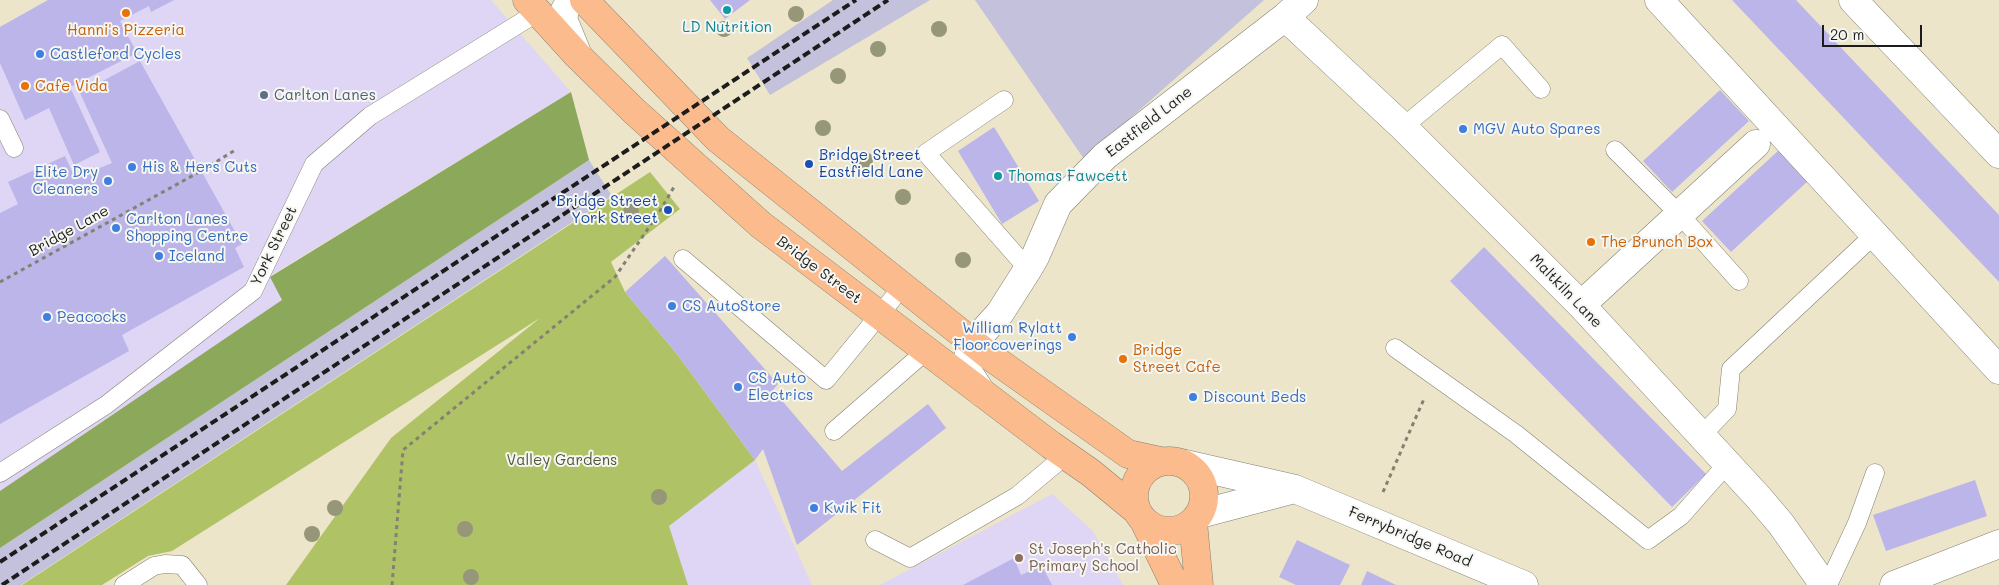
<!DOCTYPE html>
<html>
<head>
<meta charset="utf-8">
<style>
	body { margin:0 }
	#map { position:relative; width:1999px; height:585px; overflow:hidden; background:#ece5c9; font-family:Mali,sans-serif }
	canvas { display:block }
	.scale { position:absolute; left:1822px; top:25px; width:100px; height:22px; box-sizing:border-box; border:2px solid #1c1c1c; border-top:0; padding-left:6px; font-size:15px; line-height:18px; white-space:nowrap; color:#1c1c1c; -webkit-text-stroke:4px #f6f6f2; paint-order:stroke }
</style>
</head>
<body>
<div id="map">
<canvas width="1999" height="585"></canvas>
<div class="scale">20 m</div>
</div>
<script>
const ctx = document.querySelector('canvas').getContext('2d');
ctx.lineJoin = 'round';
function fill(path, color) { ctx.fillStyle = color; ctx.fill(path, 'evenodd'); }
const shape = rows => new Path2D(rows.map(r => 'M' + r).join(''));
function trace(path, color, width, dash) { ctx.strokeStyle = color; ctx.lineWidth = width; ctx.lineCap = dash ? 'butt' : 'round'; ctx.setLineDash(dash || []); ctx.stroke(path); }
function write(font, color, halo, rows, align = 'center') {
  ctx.font = font + ' Mali,sans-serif'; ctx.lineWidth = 4; ctx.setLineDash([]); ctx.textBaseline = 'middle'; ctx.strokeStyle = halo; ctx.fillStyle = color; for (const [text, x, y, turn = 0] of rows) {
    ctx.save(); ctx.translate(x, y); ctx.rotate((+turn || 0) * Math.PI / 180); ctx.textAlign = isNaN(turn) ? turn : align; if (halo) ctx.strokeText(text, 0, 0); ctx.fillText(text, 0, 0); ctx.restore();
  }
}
fill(shape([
	[48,0,491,0,571,92,270,276,283,300,0,491,0,27],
	[755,460,812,585,688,585,668,526],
	[1052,494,1093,531,1123,585,880,585]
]), '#dfd5f5');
fill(shape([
	[833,0,930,0,770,95,747,58],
	[975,0,1264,0,1084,159],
	[589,160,612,196,21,585,0,585,0,548]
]), '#c3c1db');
fill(shape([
	[650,172,680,209,611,262,625,292,677,354,755,460,669,526,688,585,286,585,391,438,540,318,172,551,148,556,102,585,22,585]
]), '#b0c266');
fill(shape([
	[571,92,589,160,0,548,0,491,282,300,270,277]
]), '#8ca85b');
fill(shape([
	[48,0,174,0,151,12,149,6,120,21,137,53,70,87,100,152,74,165,49,108,25,120,0,63,0,27],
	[710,0,750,0,725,19],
	[1732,0,1796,0,1999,215,1999,282],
	[140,61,242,244,235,248,244,267,122,335,129,351,0,424,0,213,18,204,8,182,65,156,75,178,112,163,80,93],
	[1720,90,1749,121,1672,192,1643,161],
	[994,127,1039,201,1002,224,958,151],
	[1779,150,1808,181,1731,252,1702,221],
	[1484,247,1706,474,1672,507,1450,281],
	[665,256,778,384,773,390,842,471,928,404,946,428,797,545,763,449,755,460,677,354,625,292],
	[1975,480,1987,516,1886,551,1873,515],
	[1297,540,1350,565,1340,585,1296,585,1279,577],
	[1014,558,1021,575,1042,566,1052,585,963,585],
	[1367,571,1396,585,1361,585]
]), '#bcb5e9');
const service = shape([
	[1004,100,926,153,1028,269],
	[0,119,14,148],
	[1403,127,1502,45,1541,89],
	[1615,150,1680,215,1739,281],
	[683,259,826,380,903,286],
	[1395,348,1516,434,1648,540,1681,516,1727,464],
	[834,431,926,351],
	[1702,435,1727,409,1731,369,1874,235],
	[0,473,106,405,253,291,314,164,370,116,538,12],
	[875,540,910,558,1017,496,1066,455],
	[124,585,154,566,165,564,182,565,198,585],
	[1828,585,1857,523,1875,473]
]);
const minor = shape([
	[571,0,565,10,563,19,577,53],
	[1659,0,1999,370],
	[1853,0,1999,154],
	[1285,17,1403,127,1581,305,1759,498,1781,524,1824,585],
	[1581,305,1756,144],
	[981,392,968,372,966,363,973,343,1000,313,1028,269,1035,257,1058,204,1105,156,1285,17,1304,0],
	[1894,585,1999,544]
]);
const tertiary = shape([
	[1185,464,1295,489,1524,585],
	[1200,514,1291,490]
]);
const primary = shape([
	[527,0,577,55,634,111,761,225,1051,445,1091,473,1136,510],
	[584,0,718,139,991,357,1128,454,1160,461],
	'1134 496a35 35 0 1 1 70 0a35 35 0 1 1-70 0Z',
	[1193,522,1199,585],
	[1145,523,1175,585]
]);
trace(service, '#848072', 19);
trace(minor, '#848072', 29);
trace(tertiary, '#848072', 29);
trace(primary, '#848072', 29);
trace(shape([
	[0,282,201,171,237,149],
	[1383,492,1424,399],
	[392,585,403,450,615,277,658,214,674,187]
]), '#848072', 3, [4, 4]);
trace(service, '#fff', 18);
trace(minor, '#fff', 28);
trace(tertiary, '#fff', 28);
trace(primary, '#fbbb8c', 28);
trace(shape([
	[0,562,856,0],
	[2,585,888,0]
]), '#1c1c1c', 4, [8, 4]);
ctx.fillStyle = '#969678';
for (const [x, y] of [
	[796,14],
	[724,29],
	[939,29],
	[878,49],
	[838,76],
	[823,128],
	[865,160],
	[903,197],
	[631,212],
	[963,260],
	[659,497],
	[335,508],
	[465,529],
	[312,534],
	[471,577]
]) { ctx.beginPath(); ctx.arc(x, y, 8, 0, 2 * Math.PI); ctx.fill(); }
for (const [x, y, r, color] of [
	[727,10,5,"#0f9aa8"],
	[126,13,5,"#e8710a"],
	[40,54,5,"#3f7fe0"],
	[25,86,5,"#e8710a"],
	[264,95,5,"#5c6f8a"],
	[1463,129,5,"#3f7fe0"],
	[809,164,5,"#1a4fb4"],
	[132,167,5,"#3f7fe0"],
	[998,176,5,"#0f9aa8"],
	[108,181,5,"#3f7fe0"],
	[668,210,5,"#1a4fb4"],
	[116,228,5,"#3f7fe0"],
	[1591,242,5,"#e8710a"],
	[159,256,5,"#3f7fe0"],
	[672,306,5,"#3f7fe0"],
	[47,317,5,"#3f7fe0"],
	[1072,337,5,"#3f7fe0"],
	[1123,359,5,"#e8710a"],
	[738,387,5,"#3f7fe0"],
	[1193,397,5,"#3f7fe0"],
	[814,508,5,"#3f7fe0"],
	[1019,558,5,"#8d6e63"]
]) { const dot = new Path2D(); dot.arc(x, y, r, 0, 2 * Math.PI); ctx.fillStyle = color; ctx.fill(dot); trace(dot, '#f6f6f2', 2); }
write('15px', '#0d838f', '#f6f6f2', [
	["LD Nutrition",727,27],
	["Thomas Fawcett",1008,176,"left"]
]);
write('15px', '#c56008', '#f6f6f2', [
	["Hanni's Pizzeria",126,30,"center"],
	["Cafe Vida",35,86],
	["The Brunch Box",1601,242],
	["Bridge",1133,350],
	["Street Cafe",1133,367]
], 'left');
write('15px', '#366cbe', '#f6f6f2', [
	["Castleford Cycles",50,54],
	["MGV Auto Spares",1473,129],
	["His & Hers Cuts",142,167],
	["Elite Dry",98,172,"right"],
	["Cleaners",98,189,"right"],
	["Carlton Lanes",126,219],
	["Shopping Centre",126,236],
	["Iceland",169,256],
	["CS AutoStore",682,306],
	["Peacocks",57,317],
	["William Rylatt",1062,328,"right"],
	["Floorcoverings",1062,345,"right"],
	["CS Auto",748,378],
	["Electrics",748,395],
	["Discount Beds",1203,397],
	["Kwik Fit",824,508]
], 'left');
write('15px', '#4e5e75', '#f6f6f2', [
	["Carlton Lanes",274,95]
], 'left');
write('15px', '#1c1c1c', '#f6f6f2', [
	["Eastfield Lane",1149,122,-38],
	["Bridge Lane",69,231,-29],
	["York Street",274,246,-64],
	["Bridge Street",819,270,37],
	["Maltkiln Lane",1566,291,46],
	["Ferrybridge Road",1410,537,23]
]);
write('15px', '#164399', '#f6f6f2', [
	["Bridge Street",819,155],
	["Eastfield Lane",819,172],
	["Bridge Street",658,201,"right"],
	["York Street",658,218,"right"]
], 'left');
write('15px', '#505636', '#f6f6f2', [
	["Valley Gardens",562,460]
]);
write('15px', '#785e54', '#f6f6f2', [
	["St Joseph's Catholic",1029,549],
	["Primary School",1029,566]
], 'left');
</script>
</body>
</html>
